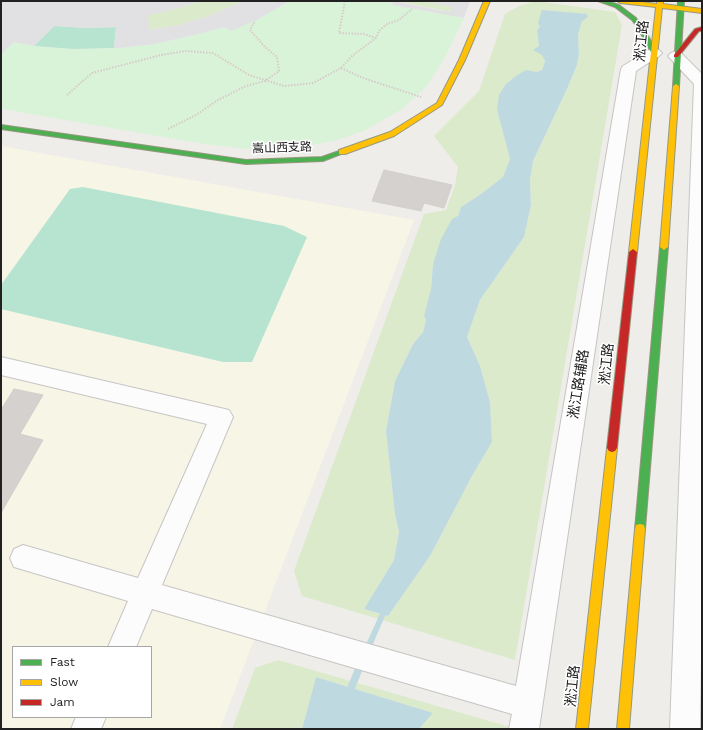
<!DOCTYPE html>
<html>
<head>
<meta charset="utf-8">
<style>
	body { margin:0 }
	#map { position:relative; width:703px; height:730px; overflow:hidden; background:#efede9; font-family:"Work Sans",sans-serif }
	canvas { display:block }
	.frame { position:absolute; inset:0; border:2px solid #212121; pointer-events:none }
	.legend { position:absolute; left:12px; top:646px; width:140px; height:72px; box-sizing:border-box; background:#fff; border:1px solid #a6a6a6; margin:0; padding:5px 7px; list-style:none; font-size:12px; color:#212121 }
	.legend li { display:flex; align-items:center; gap:8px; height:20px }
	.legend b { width:20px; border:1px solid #a6a6a6 }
</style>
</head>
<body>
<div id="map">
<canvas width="703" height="730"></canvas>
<div class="frame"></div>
<ul class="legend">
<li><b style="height:5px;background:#4caf50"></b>Fast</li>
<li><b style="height:5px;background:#ffc107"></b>Slow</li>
<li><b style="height:5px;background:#c62828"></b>Jam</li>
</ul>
</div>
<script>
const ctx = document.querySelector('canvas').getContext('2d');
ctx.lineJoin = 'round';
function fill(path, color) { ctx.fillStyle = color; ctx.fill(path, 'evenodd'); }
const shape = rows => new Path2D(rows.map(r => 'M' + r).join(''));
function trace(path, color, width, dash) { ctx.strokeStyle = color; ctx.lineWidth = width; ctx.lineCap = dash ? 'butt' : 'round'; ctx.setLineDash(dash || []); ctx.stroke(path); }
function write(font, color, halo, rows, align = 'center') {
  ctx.font = font + ' "Work Sans","Noto Sans SC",sans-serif'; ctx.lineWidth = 3; ctx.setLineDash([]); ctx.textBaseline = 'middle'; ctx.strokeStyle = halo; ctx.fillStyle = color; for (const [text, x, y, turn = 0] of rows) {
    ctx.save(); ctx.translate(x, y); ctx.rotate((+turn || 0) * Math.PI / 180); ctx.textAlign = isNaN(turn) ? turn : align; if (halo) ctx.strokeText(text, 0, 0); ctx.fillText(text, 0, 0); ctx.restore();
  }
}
fill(shape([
	[1,146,414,220,220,729,1,729],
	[13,647,151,647,151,717,13,717]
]), '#f7f6e6');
fill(shape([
	[201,1,243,1,209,16,179,25,150,30,147,15,172,10],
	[397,1,422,1,453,7,451,12],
	[536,1,615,12,622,25,515,660,302,596,294,571,424,214,446,210,455,185,458,167,434,136,479,91,505,14,519,6],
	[582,21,578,35,579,54,577,65,567,89,533,161,530,180,531,205,524,237,480,300,467,337,480,366,490,402,492,442,472,476,430,556,388,616,364,609,394,560,399,532,395,514,386,431,395,381,413,344,423,332,426,320,424,316,431,289,433,264,458,216,461,207,481,194,503,177,510,159,497,110,526,71,537,72,542,70,545,61,539,46,537,30,540,27],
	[278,660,510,727,509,729,419,729,433,713,316,677,302,729,232,729,255,668]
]), '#dbeaca');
fill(shape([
	[290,1,393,1,392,5,464,18,445,57,427,86,402,109,364,131,334,141,302,147,256,150,204,144,1,109,1,55,14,42,34,46,73,49,119,48,155,44,194,35,225,27,281,7]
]), '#d9f3d9');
fill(shape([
	[54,26,88,28,116,27,114,48,73,49,34,46],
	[83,187,284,226,307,237,252,362,223,362,1,309,1,285,70,189]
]), '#b7e4d1');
fill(shape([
	[1,1,201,1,172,10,148,15,150,30,179,25,209,16,243,1,290,1,255,21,231,31,225,27,194,35,155,44,120,48,114,48,116,27,88,28,54,26,34,46,14,42,1,55],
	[393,1,450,12,452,7,422,1,470,1,464,18,392,5]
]), '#e1e0e3');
fill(shape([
	[542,10,587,14,588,17,582,21,578,35,579,54,577,65,567,89,533,161,530,180,531,205,524,237,480,300,467,337,480,366,490,402,492,442,472,476,430,556,388,616,364,609,394,560,399,532,395,514,386,431,395,381,413,344,423,332,426,320,424,316,431,289,433,264,441,239,452,219,458,216,461,207,481,194,503,177,510,159,497,110,499,95,506,84,516,76,526,70,537,72,542,70,545,61,542,55,533,50,539,46,537,30,540,27,538,23],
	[316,677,433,713,419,729,302,729]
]), '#bfd9e0');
fill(shape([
	[385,606,387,607,388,609,369,653,367,655,363,651,383,607,385,606],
	[361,660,364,661,365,664,351,698,348,699,345,698,344,695,358,661,361,660]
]), '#bfd9e0');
const building = shape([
	[384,170,452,185,444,208,424,203,421,211,372,201,384,170],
	[14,389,43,395,20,434,43,440,1,513,1,410,14,389]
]);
fill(building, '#d4d1ce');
trace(building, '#d2cfcb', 1);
const street = shape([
	[654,48,659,50,662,53,659,56,636,71,539,729,509,729,512,714,152,609,136,647,108,647,128,601,14,567,10,558,14,549,23,545,138,578,207,424,1,375,1,357,229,410,233,417,162,585,516,686,621,69,623,66,649,50,654,48],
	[676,51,681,53,702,74,702,596,700,729,670,729,694,84,668,56,671,53,676,51],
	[76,717,106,717,101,729,71,729,76,717]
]);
const fast = shape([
	[598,1,607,1,619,5,636,18,644,28,657,53,656,54,652,54,638,28,632,20,615,7,598,1],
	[678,1,684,1,679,86,676,88,673,86,678,1],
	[1,125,246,160,322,157,342,150,346,152,323,161,246,164,1,129,1,125],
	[664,244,668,247,645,529,644,533,640,534,636,533,635,529,660,247,664,244]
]);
const slow = shape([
	[484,1,490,1,465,60,442,105,394,136,345,154,339,154,339,150,390,132,437,103,459,60,484,1],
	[617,1,634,1,657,4,657,1,663,1,663,4,702,9,702,13,662,8,637,252,633,255,629,252,656,7,620,3,617,1],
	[676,84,679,86,668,247,664,250,660,247,673,86,676,84],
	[612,444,615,445,617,448,588,729,576,729,607,448,609,445,612,444],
	[640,524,644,525,645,529,629,729,617,729,635,529,636,525,640,524]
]);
const jam = shape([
	[702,27,702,31,699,31,678,57,674,57,674,55,695,29,702,27],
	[633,249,637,252,617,448,615,451,612,452,609,451,607,448,629,252,633,249]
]);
trace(street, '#c6c5c4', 2);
trace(fast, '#969881', 2);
trace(slow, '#969881', 2);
trace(jam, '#969881', 2);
trace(shape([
	[345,1,339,33,364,34,376,38],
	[341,68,363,78,421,97],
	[67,95,92,73,161,55,185,51,213,53,249,75,284,86,313,83,341,68,352,56,376,38,379,31,387,24,399,20,412,9],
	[168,129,196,115,218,100,246,86,265,81,279,71,277,57,265,47,250,30,255,21]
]), '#d7cac8', 2, [1.5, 1.5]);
fill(street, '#fdfcfc');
fill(fast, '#4caf50');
fill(slow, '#ffc107');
fill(jam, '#c62828');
write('12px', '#212121', '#fff', [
	["嵩山西支路",282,148,-2]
]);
write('14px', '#212121', '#fff', [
	["淞江路",642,41,-84],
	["淞江路",607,364,-84],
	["淞江路辅路",579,384,-81],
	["淞江路",573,686,-84]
]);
</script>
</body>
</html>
